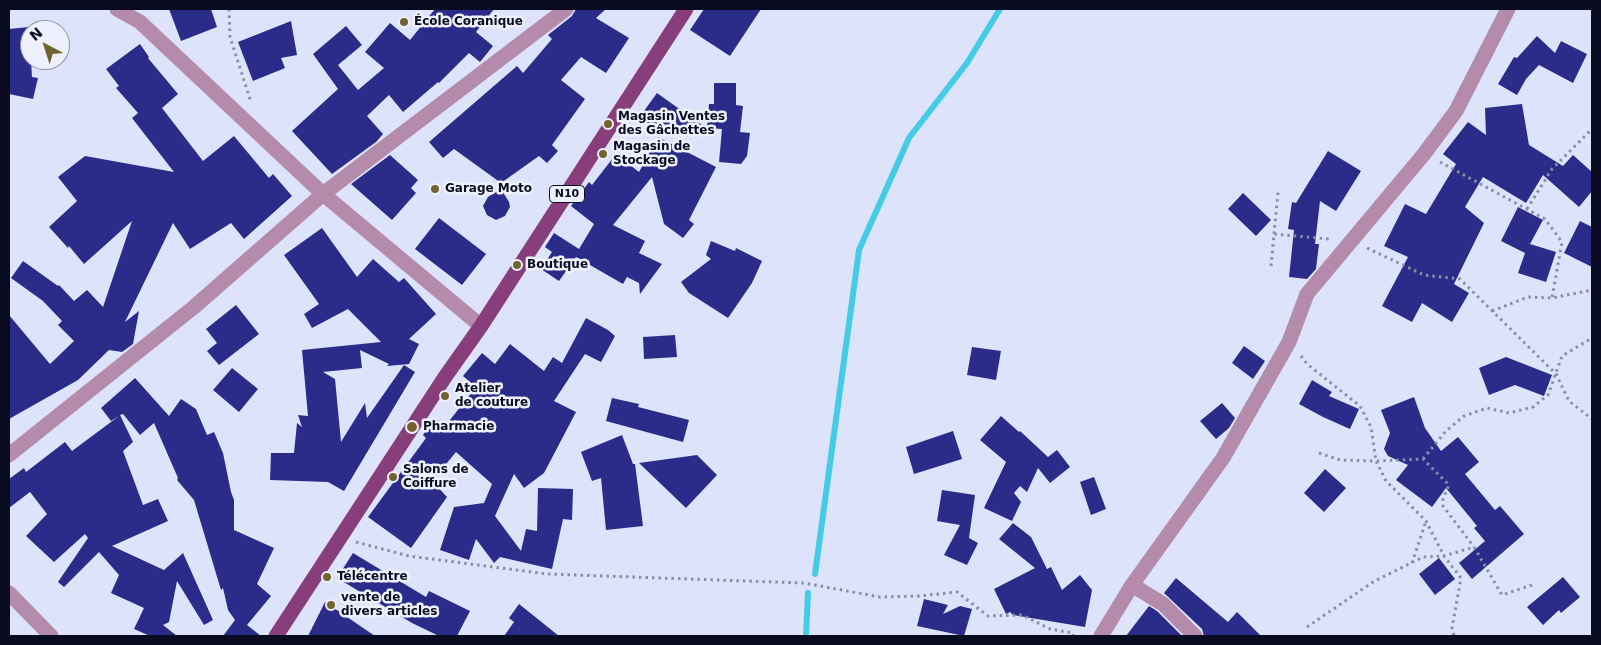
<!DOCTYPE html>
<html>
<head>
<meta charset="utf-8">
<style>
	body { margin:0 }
	#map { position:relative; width:1601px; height:645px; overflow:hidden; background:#dde3fb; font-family:"DejaVu Sans",sans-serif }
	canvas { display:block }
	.frame { position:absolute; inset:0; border:10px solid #090c20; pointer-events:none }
	.north { position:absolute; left:20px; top:20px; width:50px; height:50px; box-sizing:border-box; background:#eef1fd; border:1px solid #9295a5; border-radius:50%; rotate:320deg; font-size:14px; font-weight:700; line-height:20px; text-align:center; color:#090c20 }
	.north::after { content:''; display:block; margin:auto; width:18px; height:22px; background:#706330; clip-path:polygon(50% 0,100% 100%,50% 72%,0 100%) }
</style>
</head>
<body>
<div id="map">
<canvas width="1601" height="645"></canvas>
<div class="frame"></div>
<div class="north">N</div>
</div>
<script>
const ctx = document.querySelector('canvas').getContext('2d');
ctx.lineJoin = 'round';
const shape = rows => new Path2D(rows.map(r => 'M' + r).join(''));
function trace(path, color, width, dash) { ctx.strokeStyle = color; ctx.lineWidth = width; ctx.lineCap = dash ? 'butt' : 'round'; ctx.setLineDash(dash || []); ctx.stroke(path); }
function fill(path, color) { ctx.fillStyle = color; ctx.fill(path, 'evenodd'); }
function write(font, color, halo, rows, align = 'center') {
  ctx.font = font + ' "DejaVu Sans",sans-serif'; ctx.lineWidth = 5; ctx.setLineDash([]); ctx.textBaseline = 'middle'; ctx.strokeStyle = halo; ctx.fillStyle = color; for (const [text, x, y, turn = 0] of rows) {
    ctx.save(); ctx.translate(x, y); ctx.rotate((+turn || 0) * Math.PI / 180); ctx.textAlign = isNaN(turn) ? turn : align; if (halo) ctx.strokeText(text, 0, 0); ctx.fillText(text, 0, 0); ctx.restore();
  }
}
trace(shape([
	[815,574,859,250,909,138,967,63,1000,9],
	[806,636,808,593]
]), '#44cbe8', 6);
fill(shape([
	[169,9,211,9,217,27,181,41],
	[435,9,494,9,476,32,493,46,480,62,469,53,439,83,438,82,403,112,389,95,367,116,383,134,376,142,332,174,292,131,338,89,313,54,346,26,362,45,338,65,358,90,384,68,365,52,390,23,410,40],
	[576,9,606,9,596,18,629,38,606,73,581,57,561,80,585,99,552,145,558,151,547,163,539,156,501,183,454,149,443,158,429,142,517,66,523,73,552,39,548,35,572,16],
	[704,9,761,9,730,56,690,30],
	[291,21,297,55,281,58,285,68,253,81,238,42],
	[29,27,32,77,38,78,33,99,9,94,9,29],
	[1537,36,1555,53,1561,41,1587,54,1573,83,1539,65,1526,79,1517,95,1498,84,1514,57,1517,58],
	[140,44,149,57,148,58,178,94,162,108,203,161,234,136,269,178,273,174,292,196,244,239,231,223,190,249,173,223,125,322,139,311,133,344,122,352,109,350,78,380,9,419,9,315,50,364,74,341,58,325,62,321,43,301,11,278,23,261,58,286,59,285,74,301,87,290,103,307,132,221,84,264,69,246,68,248,49,227,77,201,58,177,85,156,174,172,132,118,138,113,116,88,119,86,106,69],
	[714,83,736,83,736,105,743,106,740,132,750,133,747,156,741,164,719,162,722,129,707,128,709,104,714,104],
	[657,93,706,128,636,122],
	[1522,104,1529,145,1563,166,1573,155,1592,172,1592,191,1579,207,1543,175,1526,203,1483,177,1465,207,1484,223,1454,284,1469,293,1452,322,1422,303,1412,322,1382,306,1408,257,1384,246,1405,204,1426,214,1456,164,1443,154,1468,122,1486,135,1485,108],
	[658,137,716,167,689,220,694,224,683,238,664,224,652,177,613,225,645,241,639,253,662,264,640,294,639,283,627,277,623,284,576,257,559,281,541,269,552,252,545,247,554,233,579,249,594,224,571,206,589,182,592,185,616,154,639,172],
	[1328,151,1361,171,1336,211,1320,201,1315,244,1319,244,1316,269,1307,279,1289,277,1294,230,1288,229,1292,202,1296,203],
	[390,155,418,180,411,188,416,193,392,220,351,184],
	[501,189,509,202,510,207,505,216,496,220,487,215,483,206,488,197],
	[1243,193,1271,220,1256,236,1228,209],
	[1518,207,1543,220,1530,244,1556,252,1546,282,1518,273,1525,253,1501,241],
	[439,218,486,254,462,285,415,249],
	[1580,221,1592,227,1592,267,1564,253],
	[322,228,357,277,373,259,399,282,404,278,436,314,409,339,419,344,409,364,387,366,389,364,360,350,362,368,323,372,335,379,341,442,365,403,367,418,404,365,415,372,344,491,328,482,270,480,271,453,294,453,297,423,302,427,298,415,308,416,302,350,381,342,348,309,312,328,304,314,319,304,284,255],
	[711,241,735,251,736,248,762,261,752,283,728,318,689,293,681,282,711,259,706,255],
	[236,305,259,334,219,365,207,351,217,343,206,329],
	[586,318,608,330,615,336,601,362,585,354,554,401,576,412,544,473,524,488,514,474,495,516,521,551,526,529,537,531,538,488,573,489,572,520,563,519,552,569,500,557,494,563,476,539,469,560,440,550,454,507,484,503,492,484,456,452,432,481,447,497,411,548,368,517,426,438,423,435,434,418,446,425,476,387,463,376,482,353,495,364,510,344,544,371,553,357,562,363],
	[675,335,677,357,644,359,643,337],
	[1244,346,1265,361,1253,379,1232,363],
	[972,347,1001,351,996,380,967,375],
	[1506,357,1552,375,1544,396,1515,385,1489,395,1479,368],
	[232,368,258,389,239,412,213,390],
	[135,378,169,416,181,399,196,409,207,435,214,432,223,453,231,492,234,500,234,530,274,548,257,584,271,596,247,625,261,636,223,636,235,620,228,610,223,588,221,590,194,500,177,480,178,478,154,423,140,435,123,414,120,415,133,442,123,451,143,505,158,499,168,521,112,546,164,570,183,553,213,620,204,625,177,581,169,622,163,625,177,636,150,636,134,629,144,608,111,593,119,575,99,552,64,587,58,582,88,538,85,534,54,562,26,536,47,514,30,492,9,508,9,479,24,468,26,472,65,442,72,451,119,416,111,421,101,408],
	[1312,380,1332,392,1329,396,1359,409,1350,429,1323,417,1299,404],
	[1414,397,1425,428,1441,451,1458,437,1479,462,1465,474,1495,510,1500,506,1524,534,1472,579,1459,563,1485,541,1474,528,1477,526,1446,488,1432,507,1396,480,1408,465,1388,456,1384,449,1390,433,1381,410],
	[612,398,639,404,638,407,689,420,683,442,606,421],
	[1222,403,1235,418,1229,428,1216,439,1200,421],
	[1001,416,1019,432,1020,431,1048,457,1057,450,1070,467,1050,483,1038,468,1027,492,1020,486,1014,493,1021,502,1012,521,984,508,1006,462,980,440],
	[953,431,962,459,914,474,906,447],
	[622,435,633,464,635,464,643,526,606,530,601,478,592,481,581,452],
	[697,455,717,475,686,508,639,463],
	[1325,469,1346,488,1324,512,1304,493],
	[1094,477,1106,509,1091,515,1080,482],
	[942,490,975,495,969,538,978,543,967,565,944,555,960,525,937,521],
	[1013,523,1031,537,1047,569,1051,567,1062,590,1080,575,1092,590,1085,627,1013,615,1010,612,1006,614,994,589,1035,568,999,539],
	[353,553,426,597,429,591,470,611,457,636,439,636,412,623,337,578],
	[1439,558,1455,579,1435,595,1419,574],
	[1563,577,1580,597,1561,613,1559,610,1543,625,1527,607],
	[1176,578,1228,622,1237,612,1261,636,1204,636,1202,629,1164,593],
	[924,599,948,605,943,614,960,606,972,609,964,636,917,626],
	[325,602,375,636,308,636],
	[519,604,559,636,504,636,514,622,509,618],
	[1149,606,1157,611,1182,636,1126,636]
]), '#2b2c89');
trace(shape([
	[229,9,230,37,251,102],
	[1440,162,1545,219,1562,242,1552,298],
	[1527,209,1552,169,1592,129],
	[1274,234,1278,192],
	[1367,248,1424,275,1460,279,1556,374,1569,401,1592,419],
	[1271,266,1274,234,1329,239],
	[1492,311,1528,297,1552,298,1592,290],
	[1301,356,1307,364,1360,406,1371,427,1376,461,1423,459,1449,485,1443,499,1443,506,1474,547],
	[1319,453,1340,460,1376,461,1386,481,1426,521,1444,556,1474,547,1502,595,1532,585],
	[1423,459,1446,431,1464,416,1487,408,1509,413,1533,407,1548,395,1562,356,1592,338],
	[356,542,409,556,547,574,804,583,880,597,919,596,957,592,988,616,1022,615,1050,629,1073,633,1073,636],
	[1412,563,1426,521],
	[1307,627,1373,582,1423,557,1444,556,1461,578,1452,628,1454,636]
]), '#898ea5', 3, [2.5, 4]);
trace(shape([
	[117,9,140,22,323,194,481,326],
	[9,455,194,307,323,194,566,9],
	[1132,585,1163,604,1195,636],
	[9,593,51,636],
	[1101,636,1132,585,1223,458,1289,342,1307,294,1424,154,1456,111,1508,9]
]), '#b58bab', 15);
trace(shape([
	[276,636,445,377,481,326,686,9]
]), '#883e7a', 15);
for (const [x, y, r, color] of [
	[404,22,5,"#706330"],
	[608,124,5,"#706330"],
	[603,154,5,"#706330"],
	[435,189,5,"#706330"],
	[517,265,5,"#706330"],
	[445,396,5,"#706330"],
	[412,427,6,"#706330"],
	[393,477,5,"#706330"],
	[327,577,5,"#706330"],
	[331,605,5,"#706330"]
]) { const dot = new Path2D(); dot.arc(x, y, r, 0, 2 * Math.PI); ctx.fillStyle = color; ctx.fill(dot); trace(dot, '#eef1fd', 2); }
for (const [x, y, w] of [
	[567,194,35]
]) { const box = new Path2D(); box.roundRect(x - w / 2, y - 8.5, w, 17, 4); ctx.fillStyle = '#eef1fd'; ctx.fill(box); trace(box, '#090c20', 1); }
write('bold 11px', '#090c20', null, [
	["N10",567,194]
]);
write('bold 12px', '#090c20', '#eef1fd', [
	["École Coranique",414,22],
	["Magasin Ventes",618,117],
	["des Gâchettes",618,131],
	["Magasin de",613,147],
	["Stockage",613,161],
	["Garage Moto",445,189],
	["Boutique",527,265],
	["Atelier",455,389],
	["de couture",455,403],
	["Pharmacie",423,427],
	["Salons de",403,470],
	["Coiffure",403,484],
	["Télécentre",337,577],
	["vente de",341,598],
	["divers articles",341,612]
], 'left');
</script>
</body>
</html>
